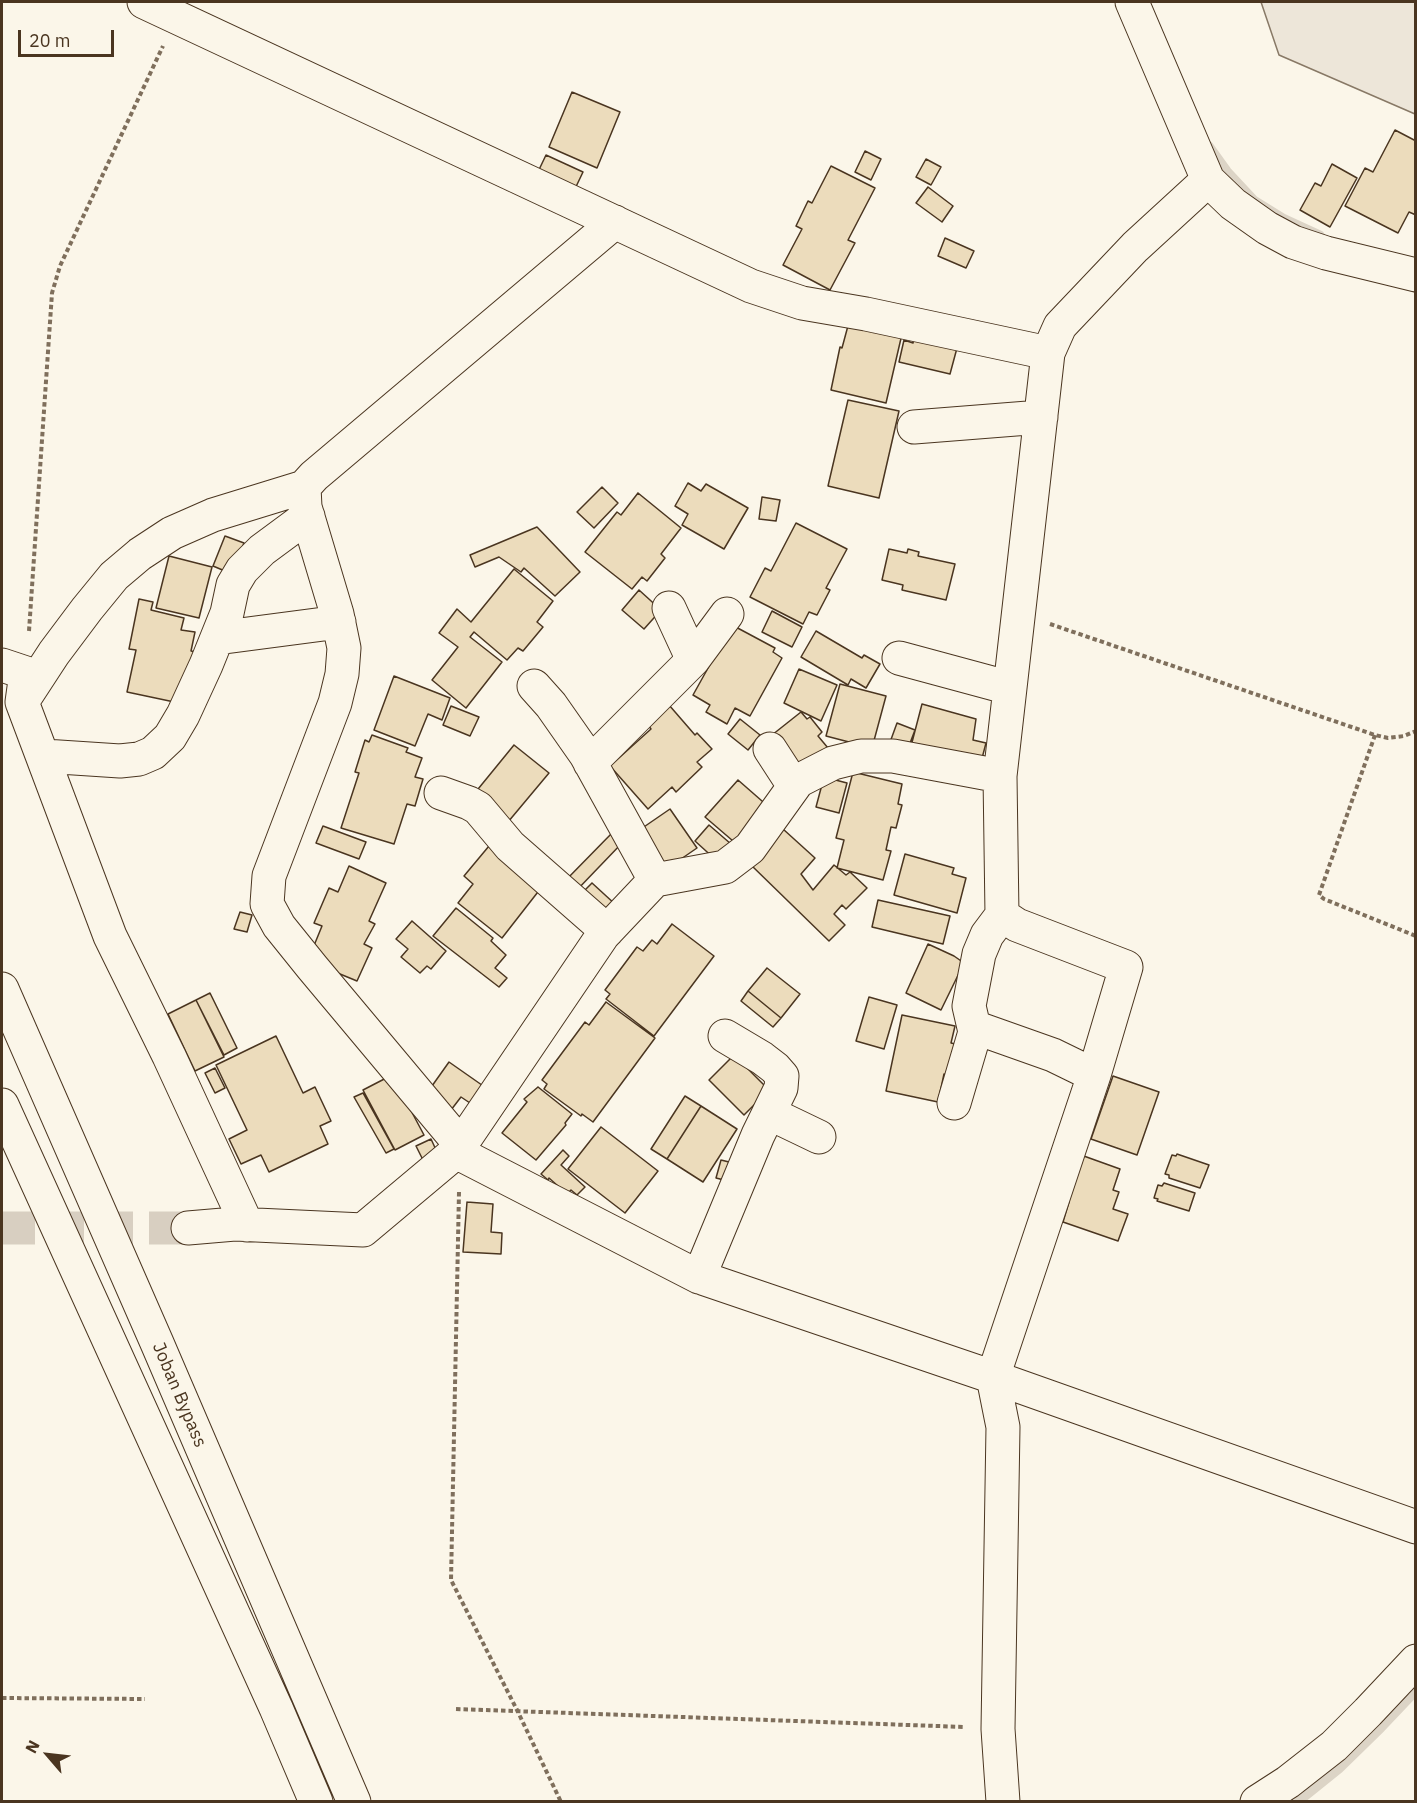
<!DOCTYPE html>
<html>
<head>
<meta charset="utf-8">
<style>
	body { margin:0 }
	#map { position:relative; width:1417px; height:1803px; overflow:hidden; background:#fbf6e9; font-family:"IBM Plex Sans",sans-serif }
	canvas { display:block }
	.frame { position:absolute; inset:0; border:3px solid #4a3520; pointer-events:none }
	.north { position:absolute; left:18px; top:1725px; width:60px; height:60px; -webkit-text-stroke:4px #fbf6e9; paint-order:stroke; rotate:298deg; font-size:16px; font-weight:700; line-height:24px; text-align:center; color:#4a3520 }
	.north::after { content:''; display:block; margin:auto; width:21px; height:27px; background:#4a3520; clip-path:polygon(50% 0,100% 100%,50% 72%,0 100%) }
	.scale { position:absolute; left:18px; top:30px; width:96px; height:27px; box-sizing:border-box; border:3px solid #4a3520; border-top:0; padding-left:8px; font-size:18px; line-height:21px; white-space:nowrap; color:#4a3520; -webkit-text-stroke:4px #fbf6e9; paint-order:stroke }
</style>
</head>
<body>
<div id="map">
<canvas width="1417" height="1803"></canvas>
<div class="frame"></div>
<div class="north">N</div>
<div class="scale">20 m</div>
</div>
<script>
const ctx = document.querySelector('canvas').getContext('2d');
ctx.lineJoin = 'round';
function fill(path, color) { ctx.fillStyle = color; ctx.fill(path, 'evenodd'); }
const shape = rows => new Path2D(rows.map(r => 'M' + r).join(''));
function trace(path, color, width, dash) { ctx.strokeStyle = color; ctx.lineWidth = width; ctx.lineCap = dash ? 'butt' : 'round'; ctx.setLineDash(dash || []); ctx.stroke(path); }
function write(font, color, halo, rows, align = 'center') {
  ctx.font = font + ' "IBM Plex Sans",sans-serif'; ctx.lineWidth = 4.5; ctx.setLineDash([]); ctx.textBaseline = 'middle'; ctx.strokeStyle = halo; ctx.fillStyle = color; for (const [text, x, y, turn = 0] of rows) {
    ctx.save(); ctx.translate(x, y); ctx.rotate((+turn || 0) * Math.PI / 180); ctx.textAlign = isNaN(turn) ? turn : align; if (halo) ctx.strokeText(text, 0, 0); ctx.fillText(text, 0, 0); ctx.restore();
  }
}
const green = shape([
	[1261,2,1415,2,1415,114,1279,55,1261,2]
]);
fill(green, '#ede6d9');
trace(green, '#887966', 1.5);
trace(shape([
	[1209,146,1227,171,1254,200,1283,218,1320,235],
	[1298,1802,1339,1769,1381,1728,1416,1691]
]), '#dcd4c6', 9);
const building = shape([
	[572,92,620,112,597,168,549,147,572,92],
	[1395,130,1416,141,1416,215,1409,212,1398,233,1345,206,1365,168,1373,172,1395,130],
	[865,151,881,159,871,180,855,172,865,151],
	[546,155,583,172,573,193,536,176,546,155],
	[926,159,941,167,931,185,916,177,926,159],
	[1332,164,1357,178,1330,227,1300,210,1315,183,1321,186,1332,164],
	[831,166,875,188,848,240,855,243,830,290,783,265,802,229,796,226,808,201,812,203,831,166],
	[928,187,953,206,942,222,916,203,928,187],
	[945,238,974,251,966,268,938,256,945,238],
	[849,322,902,334,886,403,831,390,840,347,842,348,849,322],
	[914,338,957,348,950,374,899,362,904,340,913,343,914,338],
	[848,400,899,411,879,498,828,486,848,400],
	[688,483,701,491,706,484,748,508,724,549,682,525,688,514,675,506,688,483],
	[602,487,618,503,594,528,577,512,602,487],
	[638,493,681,528,661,554,665,558,647,581,642,577,632,589,585,552,617,512,621,515,638,493],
	[762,497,780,500,776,521,759,519,762,497],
	[796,523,847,549,826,588,830,590,817,615,809,612,803,624,750,597,765,568,771,571,796,523],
	[537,527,580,572,555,596,524,568,521,572,499,557,475,567,470,555,537,527],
	[225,536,244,543,232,574,213,566,225,536],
	[889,549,907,553,908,549,919,552,918,556,955,564,946,600,902,590,903,585,882,580,889,549],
	[169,556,212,567,199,618,156,608,169,556],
	[514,569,553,601,537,622,543,627,523,651,518,648,507,660,474,632,470,637,502,662,466,708,432,680,458,647,439,633,457,609,471,622,514,569],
	[639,590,661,610,644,629,622,610,639,590],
	[139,599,153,602,151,610,184,618,181,630,195,632,191,651,196,652,179,703,127,692,136,650,129,649,139,599],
	[772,611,802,627,792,647,762,632,772,611],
	[732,625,775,648,773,652,782,658,750,716,735,708,727,724,706,712,710,705,693,695,732,625],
	[816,631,862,658,864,655,880,664,866,688,851,679,848,685,801,657,816,631],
	[799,669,837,685,821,721,784,703,799,669],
	[394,676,450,698,442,720,428,714,415,746,374,730,394,676],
	[840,684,886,696,872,748,826,736,840,684],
	[922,704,976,719,973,740,986,743,980,766,910,750,922,704],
	[669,705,695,735,697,733,712,749,697,762,702,767,676,792,672,787,648,809,610,766,651,729,648,725,669,705],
	[451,706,479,717,470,736,443,725,451,706],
	[801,712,807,719,810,717,822,732,818,736,828,748,800,770,772,735,801,712],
	[740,719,760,735,748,750,728,734,740,719],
	[897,723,915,730,907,751,889,745,897,723],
	[372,735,408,748,406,752,422,758,415,777,423,779,415,806,407,804,394,844,341,828,359,773,355,772,365,740,369,742,372,735],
	[514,745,549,773,508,822,474,794,514,745],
	[853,772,902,784,898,804,902,805,896,828,891,827,886,850,891,851,883,880,837,868,844,840,836,838,853,772],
	[824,777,847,783,839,813,816,807,824,777],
	[738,780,770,808,740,847,705,817,738,780],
	[670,809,697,848,665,870,638,831,670,809],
	[709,825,731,844,717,861,695,841,709,825],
	[323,826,366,842,359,859,316,843,323,826],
	[783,829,815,858,801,874,813,890,834,865,846,875,850,872,867,888,846,909,842,905,834,914,845,925,829,941,751,865,783,829],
	[613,832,623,842,575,892,564,882,613,832],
	[489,846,541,888,502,938,458,903,473,884,464,876,489,846],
	[905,854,954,868,952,874,966,878,957,913,894,895,905,854],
	[349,866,386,883,369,921,375,924,364,944,372,948,357,981,323,967,313,948,322,926,314,923,329,888,338,892,349,866],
	[592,883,616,905,603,919,579,896,592,883],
	[878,900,950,916,943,944,872,927,878,900],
	[456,908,493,938,491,941,506,955,495,968,507,978,499,987,433,936,456,908],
	[240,912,252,915,247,932,234,929,240,912],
	[412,921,446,951,431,969,427,966,420,973,401,957,408,949,396,939,412,921],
	[672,924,714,956,654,1036,606,999,610,994,605,990,637,947,643,951,652,940,657,944,672,924],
	[928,944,954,956,964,963,941,1010,906,993,928,944],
	[767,968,800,994,781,1018,748,991,767,968],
	[748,991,781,1018,773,1027,741,1001,748,991],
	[210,993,237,1048,224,1055,196,1000,210,993],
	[869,997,897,1005,884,1049,856,1041,869,997],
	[196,1000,224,1057,195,1071,168,1014,196,1000],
	[606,1002,655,1038,593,1122,582,1114,581,1116,544,1089,547,1084,542,1080,585,1022,589,1025,606,1002],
	[902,1015,955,1026,951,1043,960,1045,953,1076,944,1074,938,1102,886,1091,902,1015],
	[276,1036,303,1093,315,1087,331,1121,320,1126,328,1144,269,1172,261,1155,241,1164,229,1139,247,1130,216,1065,276,1036],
	[734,1055,769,1090,744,1115,709,1080,734,1055],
	[449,1062,489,1090,476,1107,461,1097,451,1110,427,1093,449,1062],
	[215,1068,225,1088,215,1093,205,1073,215,1068],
	[392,1075,424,1135,395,1150,363,1090,392,1075],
	[1113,1076,1159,1092,1137,1155,1091,1139,1113,1076],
	[538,1087,572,1114,565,1123,566,1125,536,1160,502,1133,527,1102,524,1099,538,1087],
	[363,1093,394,1149,386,1153,354,1097,363,1093],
	[685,1096,701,1106,667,1159,651,1149,685,1096],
	[701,1106,737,1129,703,1182,667,1159,701,1106],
	[601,1127,658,1171,625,1213,568,1169,601,1127],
	[431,1139,437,1152,423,1160,416,1146,431,1139],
	[563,1150,569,1156,561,1165,585,1187,577,1195,571,1190,567,1194,549,1178,548,1180,541,1174,563,1150],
	[1177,1154,1209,1165,1200,1188,1169,1178,1169,1175,1165,1174,1172,1155,1176,1156,1177,1154],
	[1081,1155,1120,1169,1113,1190,1119,1192,1113,1209,1128,1214,1118,1241,1063,1222,1069,1202,1064,1200,1081,1155],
	[721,1160,733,1163,728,1181,716,1178,721,1160],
	[1164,1183,1195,1193,1189,1211,1157,1201,1158,1199,1154,1198,1158,1185,1162,1186,1164,1183],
	[467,1202,493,1204,491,1232,502,1233,501,1254,463,1252,467,1202]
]);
fill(building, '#ecdcbc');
trace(building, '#4a3520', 1.5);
trace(shape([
	[2,1228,188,1228]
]), '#d8cfc1', 33, [33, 16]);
const minor = shape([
	[144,2,751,286,802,303,866,314,1048,353],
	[1132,2,1208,180,1233,204,1267,228,1293,242,1326,253,1416,275],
	[914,427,1041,417],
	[304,487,305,507,337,614,344,648,342,674,335,703,269,876,267,904,279,926,312,967,461,1145],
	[669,608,693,660],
	[217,638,339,622],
	[899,658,1010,688],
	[2,665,26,673,22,702,110,936,169,1056,247,1225],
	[534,686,551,705,586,755,655,880],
	[22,702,54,653,87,609,114,576,140,554,172,533,213,515,304,487,314,476,615,222],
	[770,749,794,786],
	[44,756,120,761,139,759,153,753,170,737,183,715,206,665,227,613,233,585,242,570,262,550,308,516],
	[590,763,693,660,727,614],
	[441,793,469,803,478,808,510,846,607,931],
	[1002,915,1017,925,1126,967,1094,1075,993,1377,1003,1427,998,1729,1003,1802],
	[974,1027,1053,1055,1094,1075],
	[954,1103,975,1032,969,1006,979,954,987,935,1002,915,1000,776,1048,353,1060,326,1135,247,1208,180],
	[769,1113,819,1137],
	[456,1152,603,935,655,880,725,867,750,848,798,781,833,763,861,756,893,756,1000,776],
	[188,1228,235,1224,363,1230,456,1152,699,1277,993,1377,1416,1527],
	[699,1277,758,1135,781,1088,782,1076,775,1068,762,1058,725,1036],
	[1257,1802,1288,1782,1334,1746,1368,1712,1416,1661]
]);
const highway = shape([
	[2,989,157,1343,354,1802],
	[2,1105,276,1708,316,1802]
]);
trace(minor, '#4a3520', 35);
trace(highway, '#4a3520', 35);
trace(shape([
	[1050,624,1375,735,1388,738,1404,736,1416,731],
	[29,631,52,293,60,266,163,46],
	[1375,735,1319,895,1324,899,1416,936],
	[459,1192,451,1580,518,1712,561,1802],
	[2,1698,145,1699],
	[456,1709,965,1727]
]), '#7f6f5c', 4, [4.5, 3]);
trace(minor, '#fbf6e9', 33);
trace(highway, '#fbf6e9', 33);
write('18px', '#4a3520', '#fbf6e9', [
	["Joban Bypass",179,1395,67]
]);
</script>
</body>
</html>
